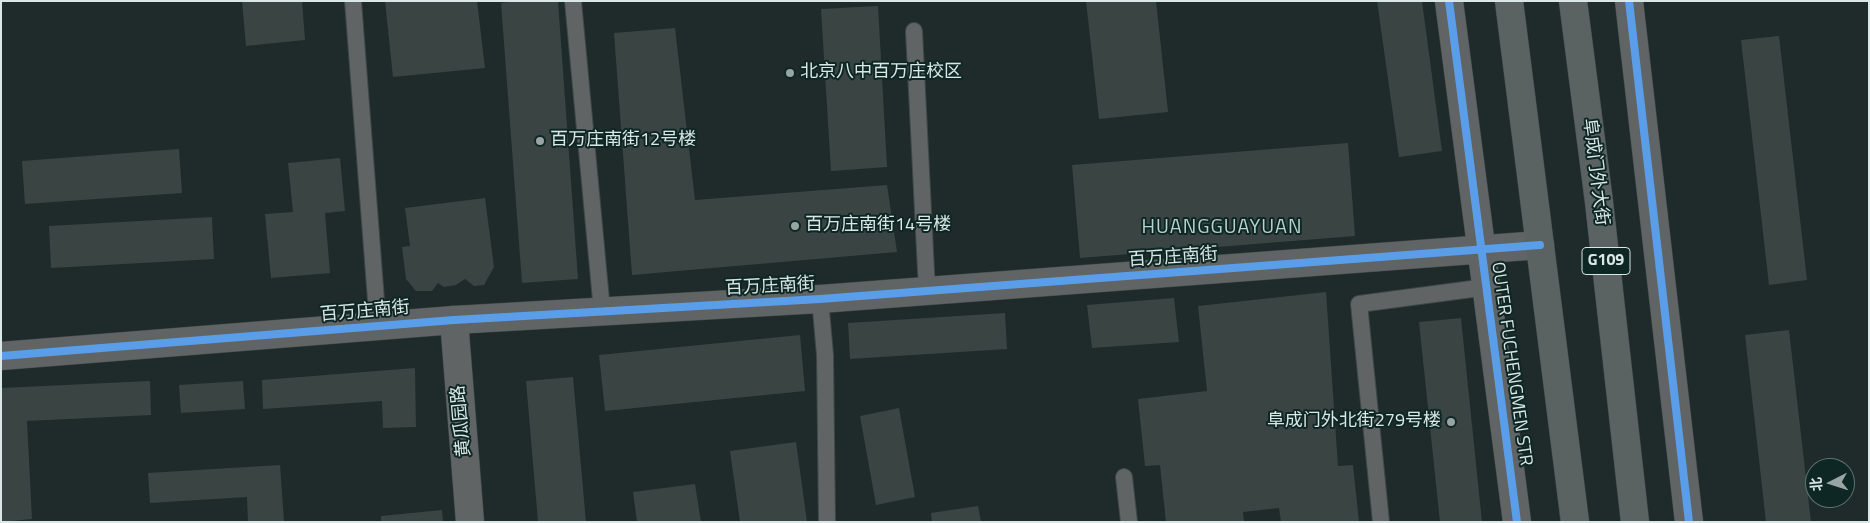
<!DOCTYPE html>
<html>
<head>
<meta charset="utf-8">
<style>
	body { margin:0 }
	#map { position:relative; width:1870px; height:523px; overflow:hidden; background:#1f2b2a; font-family:"Titillium Web","Noto Sans SC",sans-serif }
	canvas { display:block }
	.frame { position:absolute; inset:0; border:2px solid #d9e7e6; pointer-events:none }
	.north { position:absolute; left:1805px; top:458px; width:50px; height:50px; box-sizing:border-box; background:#0e2725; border:1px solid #5f7472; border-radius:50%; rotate:265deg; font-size:14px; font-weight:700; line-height:20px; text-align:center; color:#d9e7e6 }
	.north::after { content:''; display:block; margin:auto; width:18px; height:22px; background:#98a5a4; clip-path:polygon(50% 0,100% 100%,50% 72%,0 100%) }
</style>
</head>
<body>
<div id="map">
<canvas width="1870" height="523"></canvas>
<div class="frame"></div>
<div class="north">北</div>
</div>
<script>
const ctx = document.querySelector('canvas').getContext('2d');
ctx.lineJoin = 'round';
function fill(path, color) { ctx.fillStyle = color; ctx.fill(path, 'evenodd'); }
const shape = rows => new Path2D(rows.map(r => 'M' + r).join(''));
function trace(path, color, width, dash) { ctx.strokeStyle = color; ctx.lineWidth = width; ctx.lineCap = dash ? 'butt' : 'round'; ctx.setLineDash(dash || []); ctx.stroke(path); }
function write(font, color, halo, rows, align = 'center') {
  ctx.font = font + ' "Titillium Web","Noto Sans SC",sans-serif'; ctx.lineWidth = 4; ctx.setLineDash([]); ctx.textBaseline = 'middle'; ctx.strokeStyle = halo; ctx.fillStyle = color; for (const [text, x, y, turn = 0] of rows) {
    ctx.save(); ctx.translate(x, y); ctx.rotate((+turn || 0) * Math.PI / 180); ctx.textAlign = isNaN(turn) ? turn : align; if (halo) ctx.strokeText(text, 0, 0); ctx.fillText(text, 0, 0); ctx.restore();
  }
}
fill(shape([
	[242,1,302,1,305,40,246,46],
	[385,1,477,1,485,68,393,77],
	[516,1,558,1,578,279,522,283,501,3],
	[1086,1,1156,1,1168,112,1099,119],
	[1377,1,1422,1,1442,151,1399,157],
	[878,6,887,167,831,171,821,9],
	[675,28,695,200,887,185,897,252,632,275,614,33],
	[1779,36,1807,280,1769,285,1741,40],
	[1348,143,1355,236,1080,258,1072,165],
	[179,149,182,193,25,204,22,161],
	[340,158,345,211,325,213,330,273,271,278,265,214,293,212,288,163],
	[485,198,494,267,484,285,474,286,465,279,456,285,444,287,438,283,432,291,416,291,406,279,402,247,410,246,405,208],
	[212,217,214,259,51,268,49,226],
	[1326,292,1338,466,1353,465,1359,522,1281,522,1279,508,1243,512,1244,522,1166,522,1160,465,1145,466,1138,399,1207,391,1198,306],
	[1174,298,1179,342,1092,348,1087,305],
	[1005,313,1007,349,850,359,848,323],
	[1461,318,1482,522,1440,522,1419,322],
	[1789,330,1811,522,1766,522,1745,335],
	[800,335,805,391,605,411,599,355],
	[415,368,416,427,383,428,382,401,263,409,262,380],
	[573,377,586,522,538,522,526,381],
	[150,381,151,415,27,421,32,519,1,522,1,388],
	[243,381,245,409,181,413,179,385],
	[899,408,915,497,876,505,860,416],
	[796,442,807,522,740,522,730,451],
	[280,465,284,522,248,522,247,497,150,503,148,473],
	[695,484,701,522,637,522,633,492],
	[978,506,981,522,932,522,931,513],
	[442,510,443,522,381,522,381,516]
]), '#394443');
const service = shape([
	[353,1,378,326],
	[573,1,602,311],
	[914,31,927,291],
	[820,299,825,355,827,522],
	[1124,477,1129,522],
	[1381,522,1359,304,1487,287]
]);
const minor = shape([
	[470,522,454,320,820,299,1540,245]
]);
const tertiary = shape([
	[1449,1,1517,522],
	[1629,1,1689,522],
	[1,356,454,320]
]);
const trunk = shape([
	[1509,1,1575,522],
	[1573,1,1599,202,1635,522]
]);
trace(service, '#3e4847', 18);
trace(minor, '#3e4847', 29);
trace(tertiary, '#3e4847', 29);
trace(trunk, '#3e4847', 29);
trace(service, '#606464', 16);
trace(minor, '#606464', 28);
trace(tertiary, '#606464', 28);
trace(trunk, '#5a6362', 28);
trace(shape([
	[1449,1,1517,522],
	[1629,1,1689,522],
	[1,356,454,320,820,299,1540,245]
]), '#5a9eea', 8);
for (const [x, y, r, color] of [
	[790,73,5,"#98a5a4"],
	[540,141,5,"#98a5a4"],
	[795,226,5,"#98a5a4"],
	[1451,422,5,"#98a5a4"]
]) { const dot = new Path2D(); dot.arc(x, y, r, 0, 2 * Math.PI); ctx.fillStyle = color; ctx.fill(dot); trace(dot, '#0e2725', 2); }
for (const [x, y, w] of [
	[1606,261,48]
]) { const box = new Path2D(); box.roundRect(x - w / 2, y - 13.5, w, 27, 4); ctx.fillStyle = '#0e2725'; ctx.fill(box); trace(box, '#d9e7e6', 1); }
write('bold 16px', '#d9e7e6', null, [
	["G109",1606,261]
]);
write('18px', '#d9e7e6', '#0e2725', [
	["北京八中百万庄校区",800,73],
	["百万庄南街12号楼",550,141],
	["百万庄南街14号楼",805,226],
	["阜成门外北街279号楼",1441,422,"right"]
], 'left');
write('18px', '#d9e7e6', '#0e2725', [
	["阜成门外大街",1595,172,83],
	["百万庄南街",1173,258,-4],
	["百万庄南街",770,287,-3],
	["百万庄南街",365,312,-5],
	["OUTER FUCHENGMEN STR",1511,364,82],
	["黄瓜园路",462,421,-95]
]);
ctx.letterSpacing = '1px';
write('20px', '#b6d3d0', '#0e2725', [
	["HUANGGUAYUAN",1222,228]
]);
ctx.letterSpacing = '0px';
</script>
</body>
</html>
